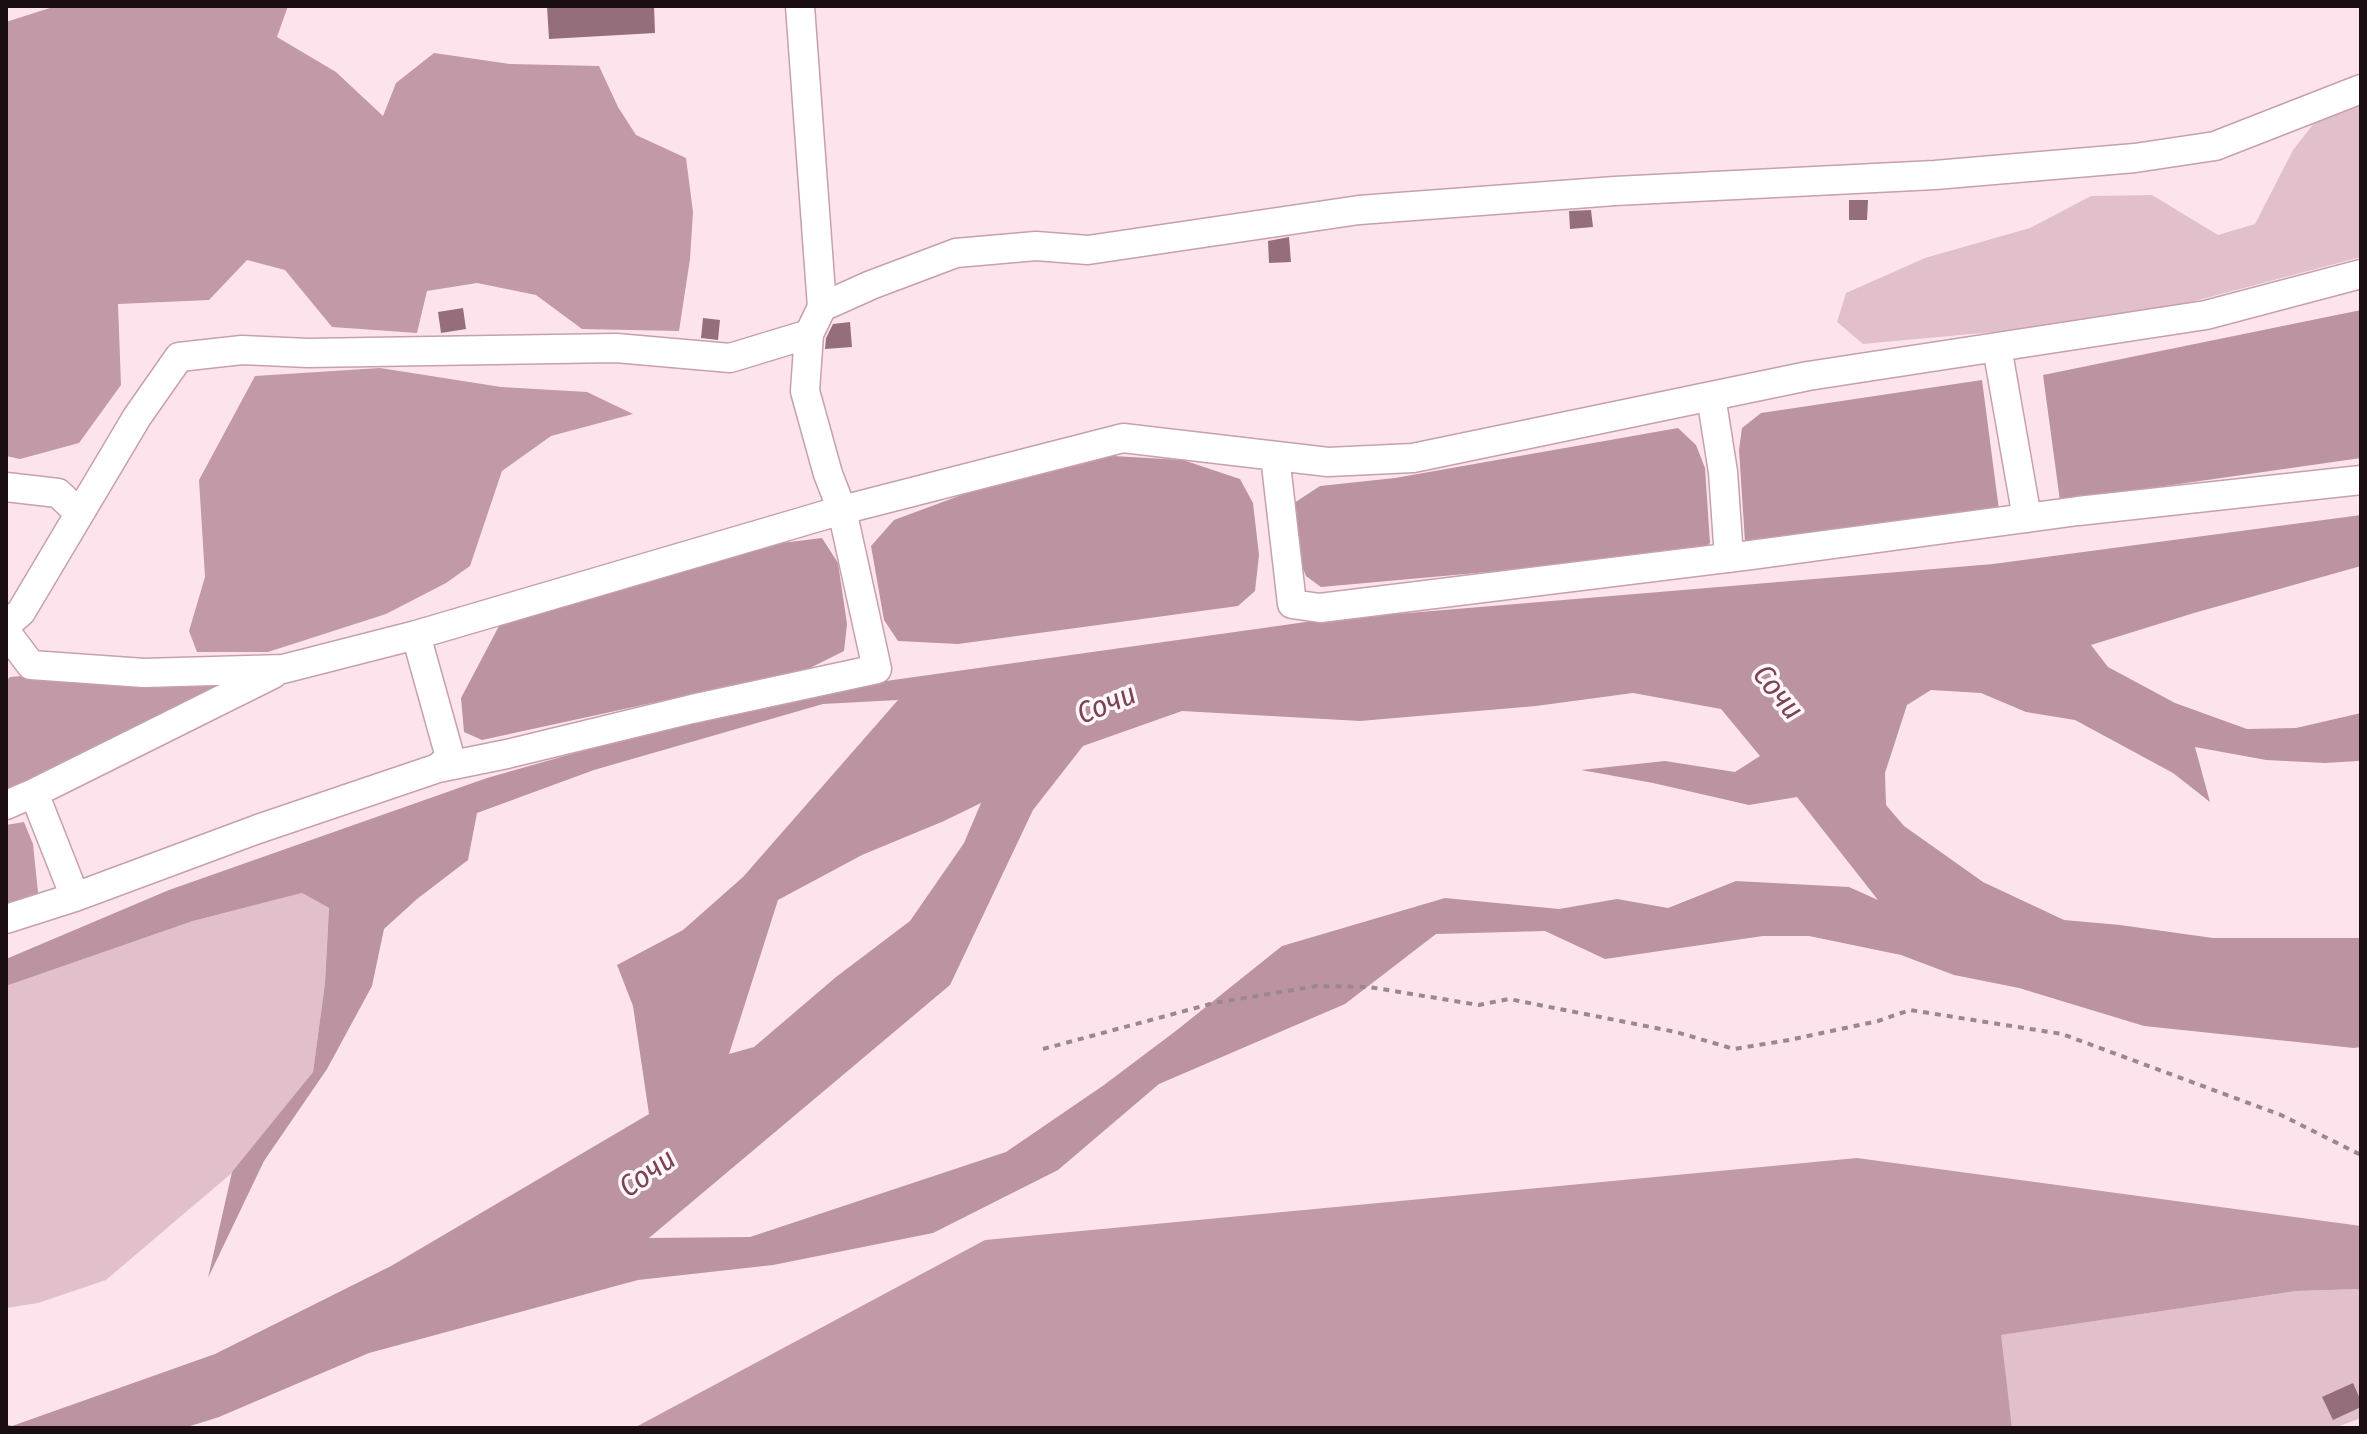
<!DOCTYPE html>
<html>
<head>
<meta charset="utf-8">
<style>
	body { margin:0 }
	#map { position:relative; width:2367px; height:1434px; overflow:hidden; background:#fde4ec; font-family:"Fira Sans Condensed",sans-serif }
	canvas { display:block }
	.frame { position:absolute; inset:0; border:8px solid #1b0e13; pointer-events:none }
</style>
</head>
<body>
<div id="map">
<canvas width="2367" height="1434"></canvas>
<div class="frame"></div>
</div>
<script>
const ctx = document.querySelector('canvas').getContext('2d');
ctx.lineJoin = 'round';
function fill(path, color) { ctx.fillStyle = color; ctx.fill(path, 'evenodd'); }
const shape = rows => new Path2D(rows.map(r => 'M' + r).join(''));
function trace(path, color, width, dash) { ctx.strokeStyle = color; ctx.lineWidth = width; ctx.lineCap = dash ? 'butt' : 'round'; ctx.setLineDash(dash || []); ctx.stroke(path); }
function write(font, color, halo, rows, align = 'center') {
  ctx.font = font + ' "Fira Sans Condensed",sans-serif'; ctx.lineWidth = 7; ctx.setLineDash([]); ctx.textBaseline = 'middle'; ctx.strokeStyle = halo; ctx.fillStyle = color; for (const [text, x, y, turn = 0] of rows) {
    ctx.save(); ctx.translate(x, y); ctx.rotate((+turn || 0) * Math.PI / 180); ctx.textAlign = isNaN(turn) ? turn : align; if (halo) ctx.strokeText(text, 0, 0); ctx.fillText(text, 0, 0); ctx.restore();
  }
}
fill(shape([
	[2361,101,2361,257,2123,320,1863,344,1837,322,1846,293,1925,258,2030,228,2091,196,2152,195,2218,235,2255,224,2293,150,2318,118],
	[302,893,329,908,325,983,313,1072,233,1172,106,1280,38,1303,6,1308,6,986,193,921],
	[2361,1289,2361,1418,2334,1428,2012,1428,2000,1335,2296,1291]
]), '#e2c0cb');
fill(shape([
	[56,6,288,6,277,37,336,72,383,116,396,83,434,53,510,64,599,66,618,107,636,135,686,158,693,212,690,259,679,331,582,329,536,295,477,283,427,291,417,333,332,327,285,270,247,260,209,300,118,304,121,385,79,443,20,459,6,456,6,22],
	[380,368,501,387,587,392,633,414,551,436,502,471,470,566,446,583,386,614,268,652,197,652,189,631,205,577,199,480,255,376],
	[55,673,206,683,214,686,212,693,6,797,6,681,10,677],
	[24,822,33,844,39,902,6,912,6,825],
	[1857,1158,2361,1226,2361,1289,2296,1291,2001,1335,2012,1428,634,1428,985,1240]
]), '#c299a6');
fill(shape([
	[2361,310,2361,458,2060,501,2043,375],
	[1982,380,1999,510,1745,542,1739,450,1742,428,1761,413],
	[1678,428,1696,445,1705,468,1710,543,1699,553,1321,587,1306,576,1287,531,1291,505,1320,486,1395,478],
	[1113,456,1183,460,1240,479,1253,503,1259,555,1255,591,1238,606,958,644,898,641,884,620,871,546,894,520,994,483],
	[2361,515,2361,566,2194,613,2091,645,2108,667,2175,703,2247,729,2296,728,2361,713,2361,759,2358,761,2325,763,2266,760,2195,747,2210,802,2173,773,2075,720,2026,712,1981,693,1931,690,1907,705,1885,773,1886,805,1904,826,1983,882,2064,920,2120,925,2213,938,2361,938,2361,1047,2354,1048,2144,1026,2019,988,1954,975,1901,955,1809,936,1763,936,1605,959,1545,931,1436,934,1345,1004,1159,1084,1058,1170,933,1233,773,1265,638,1280,369,1353,219,1417,184,1428,6,1428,6,1424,12,1426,215,1354,391,1266,649,1114,633,1006,617,965,683,930,743,877,898,700,823,704,594,770,477,813,468,860,417,899,384,929,372,986,327,1069,264,1161,208,1278,232,1172,313,1072,325,983,329,908,302,893,193,921,6,986,6,959,169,890,487,778,772,697,1313,621,1993,564],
	[1633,693,1721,709,1760,756,1735,772,1665,761,1581,770,1653,783,1749,805,1797,797,1878,900,1849,887,1736,881,1668,908,1617,899,1559,909,1445,898,1282,946,1177,1030,1104,1085,1006,1152,750,1237,649,1238,950,985,1033,810,1083,746,1182,711,1360,721,1536,706],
	[981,803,964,843,910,921,836,977,754,1047,729,1054,778,900,862,855,944,821],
	[822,538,838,563,847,624,844,651,808,669,482,740,464,732,461,698,499,626,765,545]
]), '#bc94a1');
fill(shape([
	[547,6,654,6,655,33,549,39],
	[1849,200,1868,200,1867,220,1849,220],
	[1591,210,1593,227,1570,229,1569,211],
	[1289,237,1291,262,1269,263,1268,241],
	[463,308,466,329,441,333,438,312],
	[703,318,720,320,718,340,701,338],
	[850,322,852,347,825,349,826,338,833,324],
	[2353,1383,2361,1401,2361,1407,2333,1420,2322,1397]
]), '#946e7a');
const minor = shape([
	[822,307,871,285,956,253,1036,246,1088,250,1359,210,1615,191,1935,175,2135,158,2215,146,2361,89],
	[1997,347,2027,518],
	[1711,396,1723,472,1729,558],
	[1275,456,1292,604,1320,608,1751,555,2078,511,2361,480],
	[6,487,58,493,79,513],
	[6,625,21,612,137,417,179,357,242,350,308,353,616,348,730,358,809,334,822,307,800,6],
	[6,632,31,665,144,673,283,669,416,635,842,510,828,474,805,391,809,334],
	[416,635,450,757,438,768,507,754,692,709,877,669,842,510,1123,438,1328,462,1413,458,1808,376,2206,315,2361,274],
	[273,674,34,793,75,897,258,829,438,768],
	[6,805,34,793],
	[6,919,75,897]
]);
trace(minor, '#c6a0ac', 31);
trace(shape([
	[1043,1049,1214,1003,1317,986,1369,987,1479,1005,1509,999,1676,1032,1734,1049,1789,1040,1878,1021,1910,1010,2062,1034,2281,1115,2361,1155]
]), '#9b878e', 4, [6, 6]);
trace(minor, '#fff', 28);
write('italic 30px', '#7b4257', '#fff6f9', [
	["Сочи",1777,693,51],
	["Сочи",1107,705,-22],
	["Сочи",648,1174,-35]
]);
</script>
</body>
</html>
